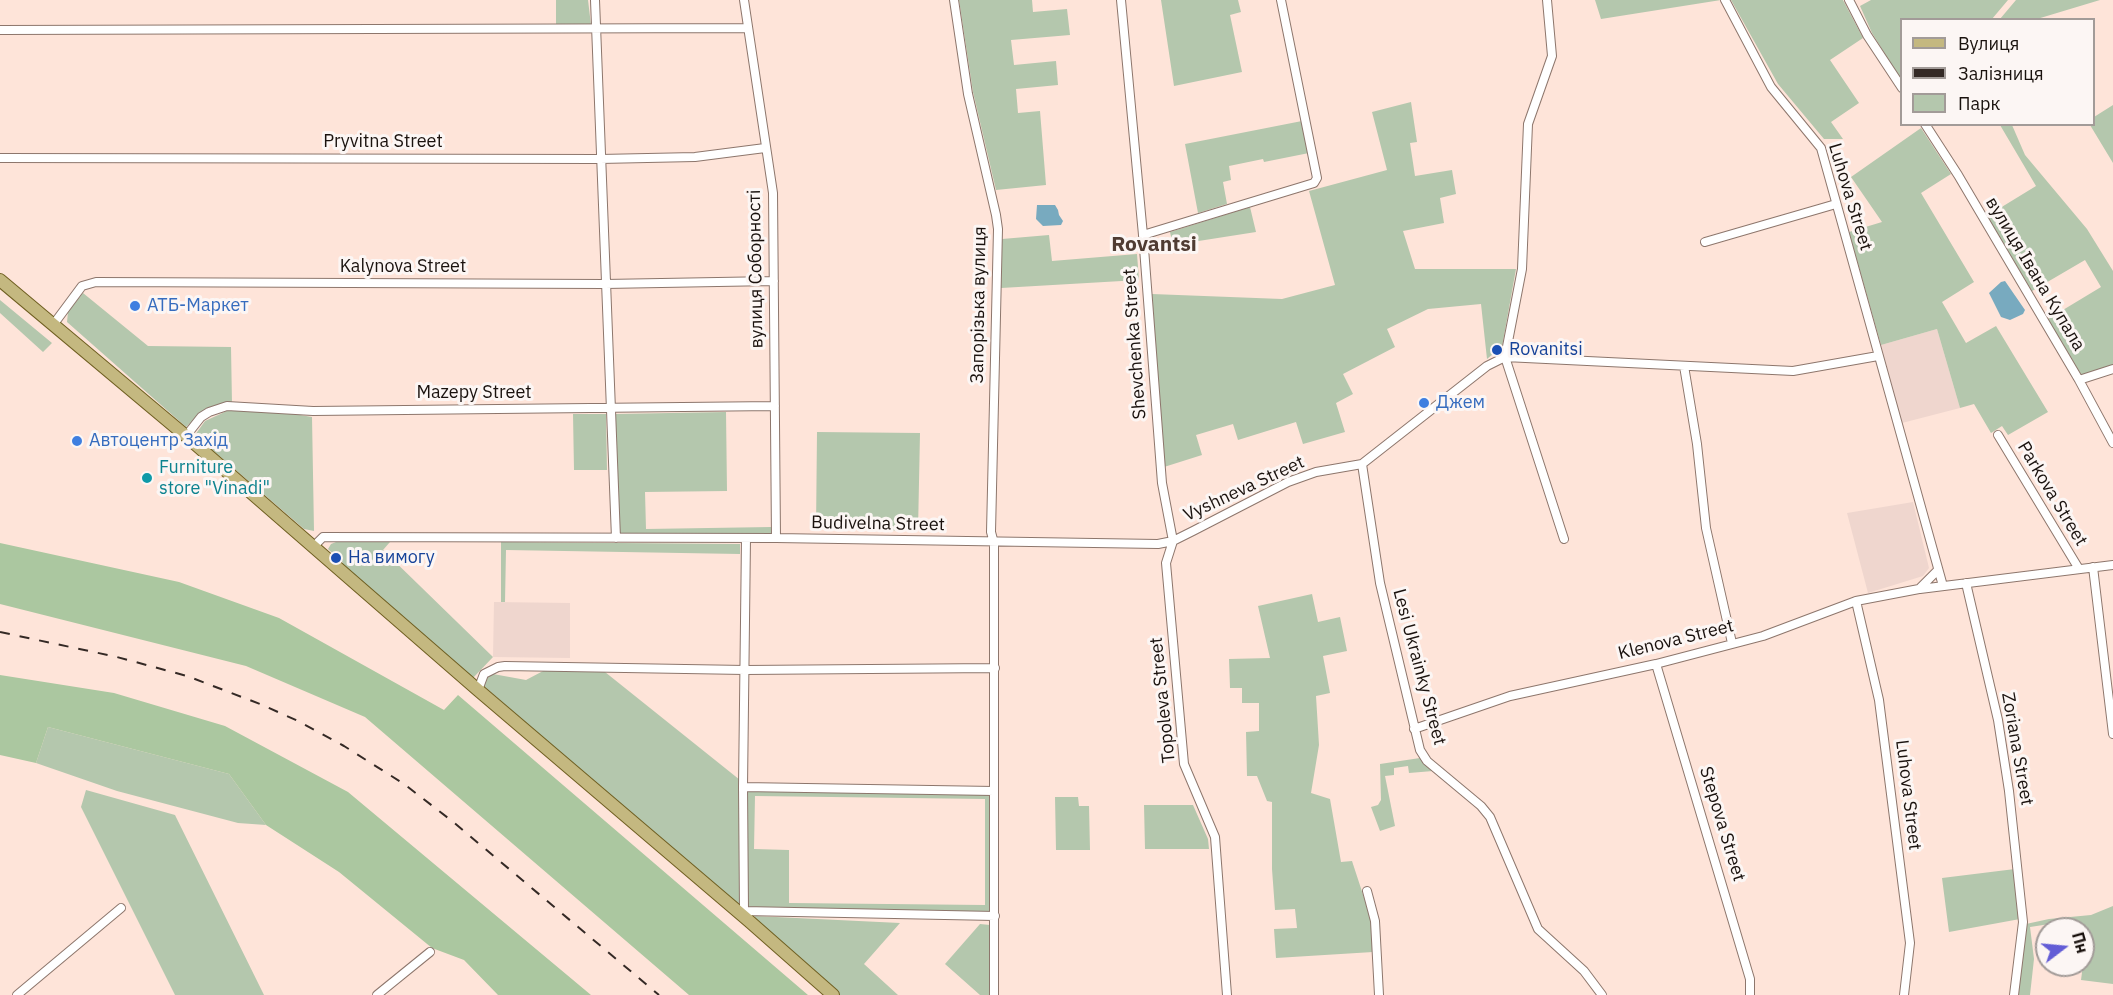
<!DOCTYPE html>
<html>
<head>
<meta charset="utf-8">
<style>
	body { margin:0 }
	#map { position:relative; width:2113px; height:995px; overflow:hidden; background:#fee4d9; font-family:"IBM Plex Sans",sans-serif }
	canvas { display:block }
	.legend { position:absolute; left:1900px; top:18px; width:195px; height:108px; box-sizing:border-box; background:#fcf6f4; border:2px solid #a29b98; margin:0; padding:8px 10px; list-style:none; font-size:18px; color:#1a120e }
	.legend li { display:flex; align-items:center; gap:12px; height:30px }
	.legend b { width:30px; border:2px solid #a29b98 }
	.north { position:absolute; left:2035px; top:917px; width:60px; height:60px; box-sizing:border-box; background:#fcf6f4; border:2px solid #a29b98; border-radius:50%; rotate:74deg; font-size:16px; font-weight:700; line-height:24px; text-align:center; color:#1a120e }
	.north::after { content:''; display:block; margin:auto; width:21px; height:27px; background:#635dd6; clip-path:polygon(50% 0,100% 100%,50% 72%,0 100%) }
</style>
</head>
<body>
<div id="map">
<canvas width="2113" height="995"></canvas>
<ul class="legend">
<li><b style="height:8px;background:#c4b880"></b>Вулиця</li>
<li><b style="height:8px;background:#342925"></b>Залізниця</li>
<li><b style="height:16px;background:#b4c7ad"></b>Парк</li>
</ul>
<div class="north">Пн</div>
</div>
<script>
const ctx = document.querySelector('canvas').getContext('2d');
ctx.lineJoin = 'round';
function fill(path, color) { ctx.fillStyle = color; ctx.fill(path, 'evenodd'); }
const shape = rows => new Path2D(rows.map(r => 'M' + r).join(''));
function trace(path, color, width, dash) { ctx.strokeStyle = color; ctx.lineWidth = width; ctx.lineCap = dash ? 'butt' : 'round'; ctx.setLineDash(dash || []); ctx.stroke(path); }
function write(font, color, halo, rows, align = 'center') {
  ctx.font = font + ' "IBM Plex Sans",sans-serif'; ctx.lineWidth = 6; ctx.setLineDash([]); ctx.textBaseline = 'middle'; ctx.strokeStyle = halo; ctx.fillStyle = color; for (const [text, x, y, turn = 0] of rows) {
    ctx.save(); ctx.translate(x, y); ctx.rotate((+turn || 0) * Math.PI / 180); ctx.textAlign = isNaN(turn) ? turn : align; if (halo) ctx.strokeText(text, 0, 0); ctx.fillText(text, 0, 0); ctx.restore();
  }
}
fill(shape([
	[1937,329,1960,408,1902,423,1881,345],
	[1913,502,1929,568,1923,576,1868,593,1847,513],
	[494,602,570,603,570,658,493,657]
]), '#efd6ce');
fill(shape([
	[556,0,588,0,591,25,556,25],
	[959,0,1032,0,1033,12,1067,9,1070,35,1011,40,1014,65,1056,61,1058,85,1016,89,1018,113,1040,111,1046,185,996,190,973,92],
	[1161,0,1238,0,1241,12,1230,15,1242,72,1174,86],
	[1595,0,1721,0,1601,19],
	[1731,0,1843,0,1863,38,1830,60,1859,103,1831,122,1843,139,1824,139,1778,84],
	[1871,0,2008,0,1992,19,1902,20,1901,80,1872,33,1860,6],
	[2016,0,2100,0,2037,19,2000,19],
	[1411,102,1417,142,1410,143,1415,176,1452,170,1456,194,1440,198,1444,223,1403,231,1415,269,1516,269,1502,347,1498,344,1491,351,1493,354,1487,359,1481,304,1428,309,1387,329,1395,347,1343,374,1353,394,1336,403,1345,432,1303,444,1296,422,1238,440,1233,424,1196,435,1202,455,1164,467,1152,294,1282,299,1335,285,1309,191,1387,170,1372,112],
	[2113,105,2113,163,2090,125,2094,124,2094,117],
	[1302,121,1309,153,1264,162,1263,159,1229,166,1231,180,1223,182,1227,204,1198,213,1185,144],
	[2000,125,2012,125,2025,155,2087,229,2113,271,2113,366,2082,376,2048,319,2101,287,2085,260,2032,291,1987,216,2036,186],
	[1921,128,1951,174,1921,193,1974,282,1942,302,1966,343,1996,326,2048,412,2008,435,2002,426,1991,433,1974,404,1960,408,1937,329,1881,345,1849,232,1882,222,1851,177],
	[1250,207,1256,232,1173,245,1170,232],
	[1049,235,1052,261,1137,254,1139,280,1001,288,1002,239],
	[83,293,148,346,231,347,232,404,226,402,207,408,186,427,67,322,68,312],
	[0,300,52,343,43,352,0,313],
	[229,410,288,413,312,417,314,531,304,529,195,435,205,421],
	[726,412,727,491,645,492,646,529,771,527,771,533,620,535,615,414],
	[573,414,606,414,607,470,574,470],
	[817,432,920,433,918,531,816,529],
	[336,542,390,542,383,550,493,657,473,678,341,566,343,563,328,549,331,544],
	[501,542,740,544,740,554,506,550,505,602,501,602],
	[1312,594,1318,622,1340,617,1347,651,1323,656,1330,693,1316,696,1319,745,1311,793,1330,799,1341,862,1352,861,1372,922,1373,952,1276,958,1274,929,1297,928,1295,909,1275,910,1272,869,1272,802,1267,801,1257,776,1247,776,1246,732,1259,731,1259,703,1242,703,1242,688,1230,688,1229,659,1270,658,1258,606],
	[545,670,605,672,740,780,741,910,485,687,485,679,493,674,526,680],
	[48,727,229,774,266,825,238,823,117,791,36,763],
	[1420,758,1433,771,1409,773,1408,766,1394,768,1394,775,1385,776,1395,826,1380,831,1371,807,1378,805,1381,800,1380,764],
	[86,790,175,815,264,995,175,995,81,807],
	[746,790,991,794,991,912,747,908],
	[755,796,985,799,985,905,789,903,789,850,754,849],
	[1055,797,1078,797,1079,806,1089,806,1090,850,1056,850],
	[1144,805,1193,805,1208,839,1209,849,1145,849],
	[2015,869,2020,919,1949,932,1942,878],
	[2113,906,2113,984,2081,980,2083,965,2083,929,2078,929,2076,920,2030,927,2034,959,2030,995,2018,995,2026,924,2049,919,2091,915],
	[755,916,900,923,864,964,898,995,839,995,752,921],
	[980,924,990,925,990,995,980,995,945,964]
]), '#b4c7ad');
fill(shape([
	[0,543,179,582,279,618,444,710,458,695,808,995,689,995,365,717,246,666,0,604],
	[0,675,114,693,225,726,348,792,591,995,498,995,464,960,432,948,339,872,266,825,229,774,48,727,36,763,0,755]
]), '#abc7a0');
fill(shape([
	[1037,205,1055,205,1058,210,1059,215,1063,221,1061,225,1043,226,1036,219],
	[2005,281,2025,310,2023,314,2010,320,2001,317,1989,293,2001,282]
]), '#78aabf');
const street = shape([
	[595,0,616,538],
	[744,0,773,193,776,538],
	[954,0,968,94,996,215,998,229,991,532,994,543,994,995],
	[1121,0,1143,235,1162,483,1173,541,1166,563,1184,764,1215,837,1227,995],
	[1547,0,1552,56,1528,124,1522,269,1505,357,1564,539],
	[1725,0,1771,87,1821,148,1943,586],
	[1849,0,1867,35,1902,88],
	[0,30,748,28],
	[1925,124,1958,175,2079,380,2113,443],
	[0,158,600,159,695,157,765,148],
	[1143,235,1314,183,1317,178,1281,0],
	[1705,242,1836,204],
	[53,325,82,286,96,282,605,284,774,281],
	[1684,366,1697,444,1706,528,1732,643],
	[2079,380,2113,369],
	[1998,435,2079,569],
	[186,436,201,417,209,412,227,406,313,411,775,406],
	[1362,464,1380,583,1420,750,1427,761,1481,806,1490,817,1538,929,1584,971,1602,995],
	[746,538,743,787,744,911,748,918],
	[313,547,323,537,776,538,1158,544,1173,541,1193,531,1288,482,1316,472,1362,464,1487,366,1505,357,1793,371,1878,356],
	[2093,567,2113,734],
	[1966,583,1998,720,2009,791,2023,922,2014,995],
	[1920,589,2113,565],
	[1856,601,1879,700,1910,943,1904,995],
	[1656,664,1750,979,1750,995],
	[478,690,484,674,498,667,505,666,745,670,995,668],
	[1414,729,1510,696,1656,664,1763,636,1856,601,1919,589,1938,570],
	[743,787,994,791],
	[1367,891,1375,921,1379,995],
	[744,911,995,916],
	[17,995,121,908],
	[377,995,430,952]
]);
const primary = shape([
	[0,280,186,436,478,690,749,921,833,995]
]);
trace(street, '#8d766c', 10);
trace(primary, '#6f5f21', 14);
trace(street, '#fff', 8);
trace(primary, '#c4b880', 12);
trace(shape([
	[0,632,117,657,187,676,260,704,298,721,344,746,404,784,452,821,659,995]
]), '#342925', 2, [10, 10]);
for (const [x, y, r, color] of [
	[135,306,6,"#3f7fe0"],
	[1497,350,6,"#1a4fb4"],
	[1424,403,6,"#3f7fe0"],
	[77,441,6,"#3f7fe0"],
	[147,478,6,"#0f9aa8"],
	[336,558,6,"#1a4fb4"]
]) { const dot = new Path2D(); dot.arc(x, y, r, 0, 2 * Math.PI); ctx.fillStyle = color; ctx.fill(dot); trace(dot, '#fcf6f4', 2); }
write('18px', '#1a120e', '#fcf6f4', [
	["Pryvitna Street",383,142],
	["Luhova Street",1850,197,73],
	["Kalynova Street",403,267],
	["вулиця Соборності",756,269,-91],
	["вулиця Івана Купала",2035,274,59],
	["Запорізька вулиця",979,305,-89],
	["Shevchenka Street",1135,344,-94],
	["Mazepy Street",474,393],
	["Vyshneva Street",1244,489,-25],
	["Parkova Street",2052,494,59],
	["Budivelna Street",878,524,1],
	["Klenova Street",1676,640,-14],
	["Lesi Ukrainky Street",1419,667,75],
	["Topoleva Street",1163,700,-96],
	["Zoriana Street",2017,749,80],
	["Luhova Street",1908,795,83],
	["Stepova Street",1722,824,73]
]);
write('18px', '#366cbe', '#fcf6f4', [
	["АТБ-Маркет",147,306],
	["Джем",1436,403],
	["Автоцентр Захід",89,441]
], 'left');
write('18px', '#164399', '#fcf6f4', [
	["Rovanitsi",1509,350],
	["На вимогу",348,558]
], 'left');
write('18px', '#0d838f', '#fcf6f4', [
	["Furniture",159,468],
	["store \"Vinadi\"",159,489]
], 'left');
write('bold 21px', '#4f3c33', '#fcf6f4', [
	["Rovantsi",1154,245]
]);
</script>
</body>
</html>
